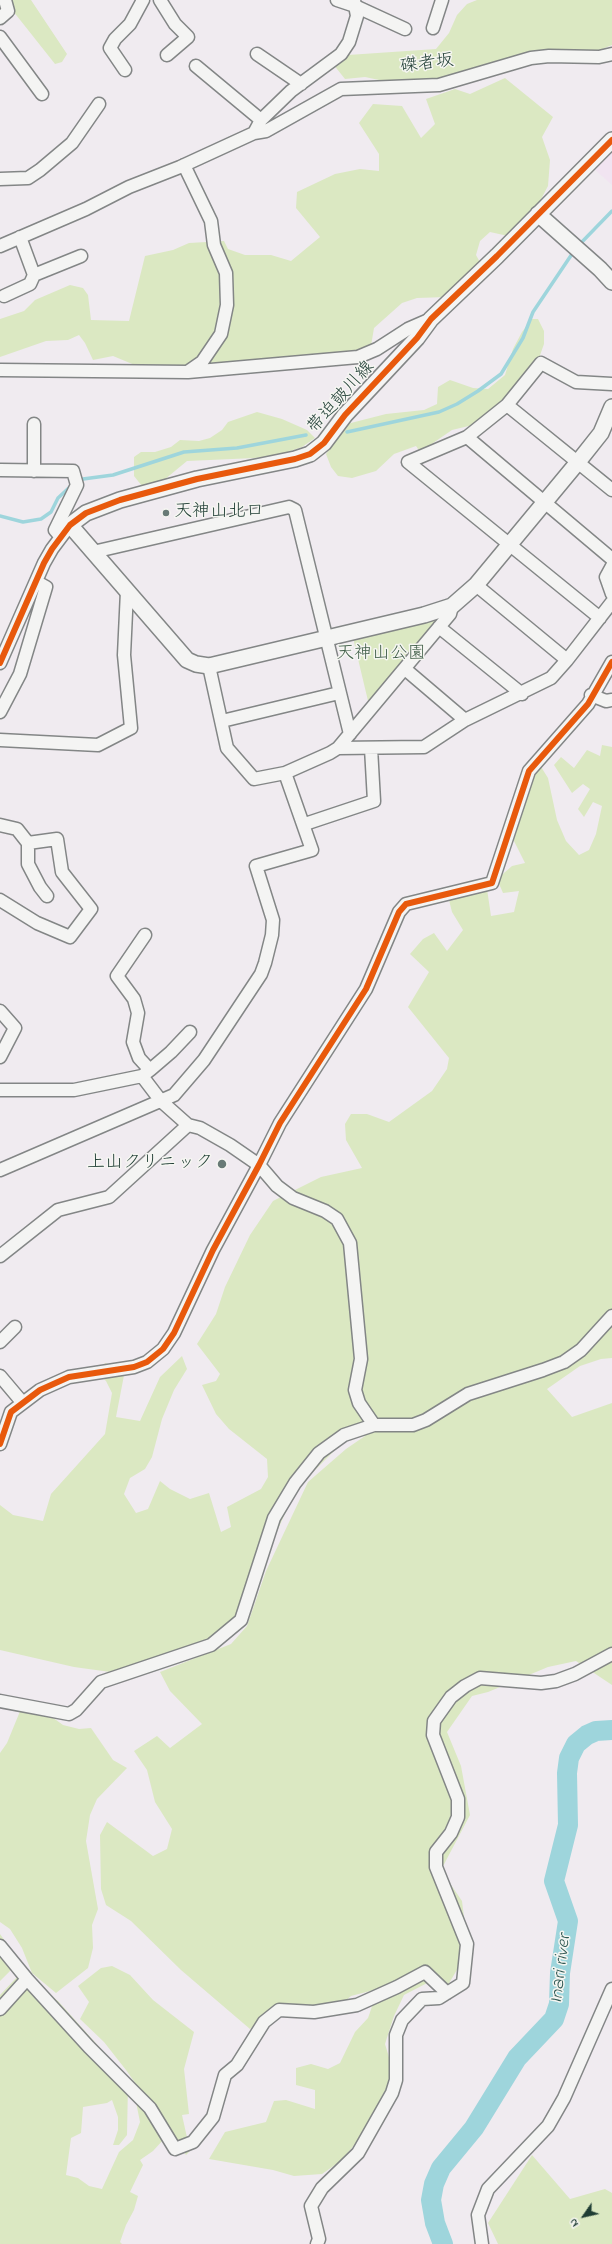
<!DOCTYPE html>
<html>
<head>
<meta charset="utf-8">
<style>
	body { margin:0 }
	#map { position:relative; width:612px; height:2244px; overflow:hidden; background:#f0ebf0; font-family:"Indie Flower",sans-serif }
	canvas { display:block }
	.north { position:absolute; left:564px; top:2196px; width:40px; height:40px; -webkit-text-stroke:3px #f6f6f2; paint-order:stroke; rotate:236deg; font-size:11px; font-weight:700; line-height:16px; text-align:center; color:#1f3d34 }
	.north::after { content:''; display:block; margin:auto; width:14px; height:18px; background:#1f3d34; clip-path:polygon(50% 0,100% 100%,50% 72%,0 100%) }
</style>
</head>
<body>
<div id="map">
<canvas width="612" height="2244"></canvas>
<div class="north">N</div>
</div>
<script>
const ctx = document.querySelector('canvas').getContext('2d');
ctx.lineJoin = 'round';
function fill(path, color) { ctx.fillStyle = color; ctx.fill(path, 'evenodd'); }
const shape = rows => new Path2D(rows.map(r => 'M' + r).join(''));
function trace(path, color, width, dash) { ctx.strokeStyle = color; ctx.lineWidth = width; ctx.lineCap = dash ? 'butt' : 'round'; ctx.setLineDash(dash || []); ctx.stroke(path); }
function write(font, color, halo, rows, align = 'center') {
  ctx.font = font + ' "Indie Flower","Klee One",sans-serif'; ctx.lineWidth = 3; ctx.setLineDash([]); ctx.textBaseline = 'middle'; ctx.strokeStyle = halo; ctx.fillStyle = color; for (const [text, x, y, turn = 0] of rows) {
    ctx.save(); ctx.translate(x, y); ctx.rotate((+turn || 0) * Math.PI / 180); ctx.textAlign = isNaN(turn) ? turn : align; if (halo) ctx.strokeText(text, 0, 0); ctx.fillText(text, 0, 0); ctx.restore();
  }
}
fill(shape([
	[612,149,612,185,593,168]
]), '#f1e4f1');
fill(shape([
	[10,0,31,0,67,54,62,62,55,64,13,11],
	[477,0,612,0,612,45,595,52,556,49,525,53,442,80,398,84,365,77,345,79,333,64,348,55,436,49,449,33,457,15,467,4],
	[505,78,553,117,542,137,550,160,548,186,537,207,508,236,490,232,480,241,476,255,481,264,447,297,417,298,402,303,374,328,371,346,358,352,187,367,142,368,113,356,93,360,85,343,79,335,68,340,46,341,0,357,0,319,24,311,35,300,70,285,83,288,88,295,91,320,129,321,145,256,173,250,189,243,224,241,228,249,245,255,271,255,291,261,320,237,296,208,297,192,335,174,360,169,379,171,379,154,359,123,373,104,402,106,421,138,435,124,426,99,455,89,470,94],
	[532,319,538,319,544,331,544,344,539,358,506,403,477,424,452,430,420,452,416,446,394,454,376,471,352,478,338,476,331,467,326,454,347,424,386,414,424,410,437,404,438,387,450,380,473,388,488,389,505,375,513,349,522,332],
	[257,412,282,419,307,430,315,438,302,447,282,454,255,458,187,461,164,480,142,486,134,476,134,457,141,452,155,452,171,447,180,440,199,441,210,438,222,430,228,422],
	[437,619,439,622,369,705,353,638],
	[602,745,612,747,612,1358,601,1359,580,1366,547,1389,572,1417,612,1403,612,1685,576,1661,548,1667,488,1692,472,1696,447,1732,461,1766,470,1815,441,1870,462,1901,465,1925,458,1968,448,1985,431,1981,404,1995,394,2016,385,2044,392,2067,387,2087,359,2139,342,2160,322,2174,294,2176,273,2170,209,2159,225,2132,266,2122,274,2101,286,2100,315,2109,315,2090,296,2085,296,2068,311,2064,328,2069,340,2063,355,2032,368,2018,378,1989,351,1996,336,2009,279,2004,250,2029,181,1970,131,1921,106,1905,101,1889,100,1835,107,1822,153,1856,167,1849,172,1829,155,1802,147,1770,134,1751,157,1736,170,1748,202,1724,170,1691,160,1672,231,1644,247,1626,266,1571,308,1482,346,1449,365,1436,360,1431,340,1445,296,1489,236,1623,216,1637,132,1675,74,1667,0,1650,0,1505,13,1515,43,1521,51,1494,105,1434,112,1393,106,1381,99,1374,105,1363,125,1370,116,1417,140,1421,160,1377,182,1356,187,1369,174,1390,162,1419,152,1457,145,1469,130,1478,124,1494,136,1513,148,1509,160,1481,170,1489,190,1499,209,1493,221,1532,231,1527,227,1507,261,1489,268,1477,267,1459,229,1429,216,1414,202,1385,216,1381,220,1374,197,1344,216,1314,225,1287,250,1235,273,1201,321,1177,362,1168,346,1140,345,1124,351,1114,367,1114,389,1122,432,1091,447,1069,449,1058,408,1007,429,972,410,954,423,939,434,933,447,951,463,930,452,912,449,900,487,889,491,916,514,912,519,891,503,893,497,879,512,866,525,863,512,837,538,762,548,778,557,820,566,841,579,855,589,850,596,834,602,806,593,802,584,817,578,809,590,789,583,784,572,793,554,765,561,757,574,768,587,750,600,756],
	[23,1704,45,1712,63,1725,79,1729,91,1728,113,1760,127,1768,97,1799,90,1815,86,1841,98,1909,92,1925,93,1948,88,1968,56,1993,32,1973,22,1948,10,1929,0,1922,0,1753,7,1743],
	[0,1934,15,1955,10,1971,0,1981],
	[112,1966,130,1975,153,2000,194,2032,184,2069,189,2114,182,2115,190,2151,186,2155,126,2070,104,2042,80,2019,89,2002,78,1986,101,1968],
	[17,1977,41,1988,58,2001,111,2060,128,2084,127,2135,119,2145,113,2145,118,2130,118,2117,112,2100,107,2103,83,2107,81,2133,71,2138,66,2175,78,2178,89,2186,102,2189,119,2152,133,2140,140,2122,135,2097,164,2139,153,2151,140,2160,143,2165,130,2192,138,2196,134,2210,126,2225,120,2242,122,2244,0,2244,0,1995],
	[532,2155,570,2199,605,2189,612,2193,612,2244,498,2244,488,2223]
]), '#dbe8c2');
trace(shape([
	[578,246,612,211],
	[347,432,439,412,457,404,478,391,501,374,523,338,533,312,574,251],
	[83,479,113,475,184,452,237,448,306,435],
	[0,516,23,522,41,519,51,512,58,498,72,485]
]), '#9ed5dc', 3.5);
trace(shape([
	[443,2244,435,2223,431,2200,434,2184,441,2168,474,2128,517,2058,554,2019,559,2004,560,1973,568,1921,554,1881,568,1825,567,1773,569,1758,576,1744,587,1735,596,1731,612,1730]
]), '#9ed5dc', 20);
const minor = shape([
	[160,0,175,24,188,37,167,55],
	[337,0,355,6,405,29],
	[0,18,8,11,5,0],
	[433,28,442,0],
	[0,37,42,94],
	[257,54,301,84],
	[196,66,261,120],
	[125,70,110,48,115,39,130,24,143,0],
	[254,133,261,120,291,91,341,54,349,42,357,16,354,0],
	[184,165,211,221,214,245,226,273,227,305,221,334,202,362,189,371],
	[0,179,28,178,40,170,72,143,99,104],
	[0,246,86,209,129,187,180,167,254,133,266,131,341,89,439,85,531,58,549,56,599,57,612,54],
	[34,275,81,256],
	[4,296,30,284,34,275,20,237],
	[0,370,188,372,358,357,377,349,408,329,431,319],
	[507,405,612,490],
	[467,437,612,559],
	[0,470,73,471,77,485,55,530,61,537],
	[34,471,34,424],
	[93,552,289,507,295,510,350,734],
	[612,566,606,577,612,594],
	[476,585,567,660],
	[600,618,408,462,467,437,507,405,541,363,576,382,612,384],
	[439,627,522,694],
	[0,663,44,563,52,549,70,525],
	[209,666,227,748,254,779,285,773,330,753,338,748,450,614,452,606],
	[405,669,465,720],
	[591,695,606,701,612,700],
	[0,712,20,674,46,587,37,582],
	[222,721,339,693],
	[0,740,98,745,131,728,124,655,127,591],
	[338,748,424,747,465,720,551,678,567,660,612,602],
	[305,824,374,801,371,748],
	[0,825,17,829,28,843,57,839,62,872,91,909,70,937,37,923,0,900],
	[28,843,28,864,40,887,47,896],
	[0,1011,15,1028,0,1057],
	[150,1070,171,1052,190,1032],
	[142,1076,150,1070,139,1058,133,1042,138,1013,134,999,117,976,145,935],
	[0,1090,74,1090,142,1076,161,1101,188,1125,200,1128,230,1145,259,1165,277,1186,293,1198,325,1211,337,1219,350,1243,361,1359,355,1390,359,1403,374,1425],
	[0,1170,174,1095,204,1060,261,974,265,963,272,935,273,920,256,866,312,850,285,773],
	[0,1256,58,1210,109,1197,188,1125],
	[0,1342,15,1327],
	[0,1376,22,1402],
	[0,1444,11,1412,40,1390,69,1377,134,1367,147,1362,163,1349,174,1333,213,1250,259,1165,280,1123,366,989,399,912,406,904,492,883,529,771,588,704,612,662],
	[0,1701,69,1714,76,1710,101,1682,211,1645,241,1620,274,1518,295,1483,319,1453,344,1435,374,1425,413,1425,426,1420,468,1394,543,1370,564,1362,581,1350,612,1316],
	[0,1946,27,1979,89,2047,150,2108,175,2149,193,2142,213,2117,225,2075,237,2065,264,2022,279,2010,314,2012,357,2005,397,1987,425,1972,447,1993],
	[0,2009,27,1979],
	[317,2244,319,2239,311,2206,322,2188,358,2153,392,2093,396,2080,396,2035,402,2020,422,1999,439,1998,463,1983,467,1944,436,1867,436,1852,451,1833,458,1817,458,1799,433,1735,434,1721,451,1697,465,1686,480,1678,541,1683,556,1681,575,1674,612,1654],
	[482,2244,478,2215,488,2189,548,2126,564,2098,612,1989]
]);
const tertiary = shape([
	[612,140,497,256,431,319,417,338,345,415,324,443,310,454,295,459,197,479,120,500,86,513,70,525,187,660,196,664,209,666,424,615,452,606,476,585,578,462,601,433,612,407],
	[538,214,600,269,612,282]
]);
trace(minor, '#838686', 15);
trace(tertiary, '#838686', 18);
trace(minor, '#f4f4f3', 12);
trace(tertiary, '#f4f4f3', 15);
trace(shape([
	[0,663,44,563,52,549,70,525,86,513,120,500,197,479,295,459,310,454,324,443,345,415,417,338,431,319,497,256,612,140],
	[0,1444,11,1412,40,1390,69,1377,134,1367,147,1362,163,1349,174,1333,213,1250,259,1165,280,1123,366,989,399,912,406,904,492,883,529,771,588,704,612,662]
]), '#e8590c', 6);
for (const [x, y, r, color] of [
	[166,513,4,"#687a76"],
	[222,1164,5,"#687a76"]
]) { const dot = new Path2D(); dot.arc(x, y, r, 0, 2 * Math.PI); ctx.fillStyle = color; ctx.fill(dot); trace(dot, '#f6f6f2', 1.5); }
write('18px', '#1f3d34', '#f6f6f2', [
	["磔者坂",427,65,-7],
	["帯迫皷川線",342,398,-48]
]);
write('18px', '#1f3d34', '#f6f6f2', [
	["天神山北口",174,513],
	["上山クリニック",213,1164,"right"]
], 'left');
write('18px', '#415f49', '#f6f6f2', [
	["天神山公園",381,655]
]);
write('italic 19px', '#315a54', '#f6f6f2', [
	["Inari river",562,1969,-83]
]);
</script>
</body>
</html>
